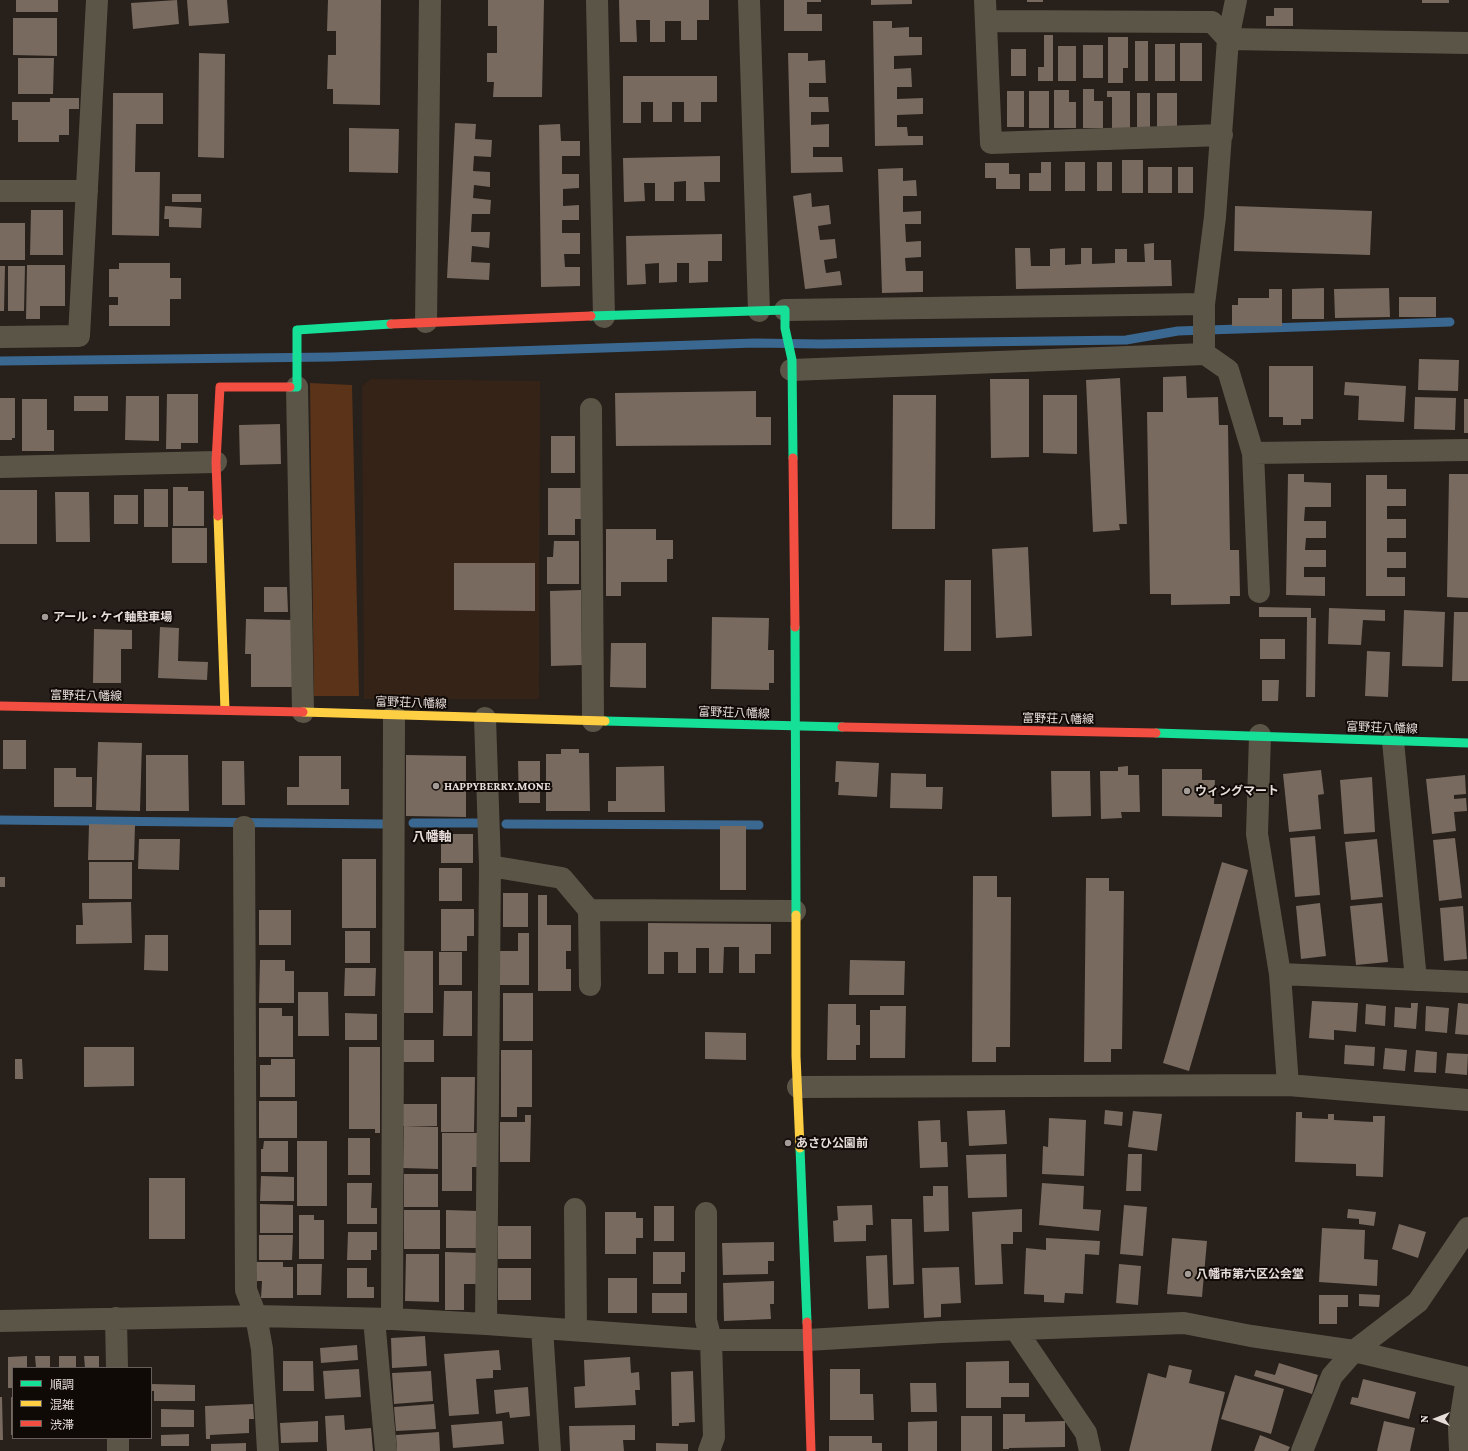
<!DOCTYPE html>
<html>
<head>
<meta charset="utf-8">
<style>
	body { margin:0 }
	#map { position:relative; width:1468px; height:1451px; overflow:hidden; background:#27201b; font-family:"Crimson Pro","Noto Sans JP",serif }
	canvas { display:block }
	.legend { position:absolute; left:12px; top:1367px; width:140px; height:72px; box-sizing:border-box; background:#100a07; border:1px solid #665e5b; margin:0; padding:5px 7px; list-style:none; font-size:12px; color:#e6ddd8 }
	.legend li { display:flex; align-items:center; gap:8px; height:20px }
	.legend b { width:20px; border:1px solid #665e5b }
	.north { position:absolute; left:1416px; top:1399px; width:40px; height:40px; -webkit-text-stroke:3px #100a07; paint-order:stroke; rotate:270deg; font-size:11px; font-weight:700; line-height:16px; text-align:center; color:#e6ddd8 }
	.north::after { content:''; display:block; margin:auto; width:14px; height:18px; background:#e6ddd8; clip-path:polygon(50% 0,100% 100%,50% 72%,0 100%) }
</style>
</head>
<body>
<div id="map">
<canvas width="1468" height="1451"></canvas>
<ul class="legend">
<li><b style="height:5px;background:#16e098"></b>順調</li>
<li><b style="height:5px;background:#ffcf43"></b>混雑</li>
<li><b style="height:5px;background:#f24e42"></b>渋滞</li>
</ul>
<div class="north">N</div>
</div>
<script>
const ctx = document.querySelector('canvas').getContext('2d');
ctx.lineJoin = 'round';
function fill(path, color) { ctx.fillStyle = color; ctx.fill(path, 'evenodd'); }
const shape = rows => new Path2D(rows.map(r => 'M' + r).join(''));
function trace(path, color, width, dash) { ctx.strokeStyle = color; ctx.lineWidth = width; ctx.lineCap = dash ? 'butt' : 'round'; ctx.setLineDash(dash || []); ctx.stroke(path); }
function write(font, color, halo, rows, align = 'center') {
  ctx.font = font + ' "Crimson Pro","Noto Sans JP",serif'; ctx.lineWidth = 4; ctx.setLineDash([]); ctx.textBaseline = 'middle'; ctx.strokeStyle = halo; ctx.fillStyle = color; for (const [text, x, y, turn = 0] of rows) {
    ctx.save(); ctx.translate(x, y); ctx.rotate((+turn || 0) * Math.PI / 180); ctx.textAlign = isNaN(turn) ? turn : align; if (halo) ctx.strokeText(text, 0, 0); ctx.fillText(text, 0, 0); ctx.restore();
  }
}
fill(shape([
	[371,379,540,381,539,699,364,699,362,386]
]), '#352318');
fill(shape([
	[310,383,352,385,359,696,314,696]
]), '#5b3318');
trace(shape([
	[0,361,332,357,755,343,821,344,1126,340,1178,331,1450,322],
	[0,820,383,824],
	[413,823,480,823],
	[506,824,759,825]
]), '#3a6890', 9);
fill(shape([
	[16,0,58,0,58,12,16,12],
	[177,0,179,24,133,29,131,3],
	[187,0,227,0,229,23,189,26],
	[328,0,381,0,380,105,333,104,333,89,327,89,328,55,336,55,336,31,327,31],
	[488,0,544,0,542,97,493,97,494,82,487,82,487,53,497,53,497,26,488,26],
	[619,0,709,0,709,20,697,20,697,40,681,40,681,21,665,21,665,42,650,42,650,20,636,20,637,42,620,42],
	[784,0,821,0,821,2,807,2,807,14,822,14,822,31,784,31],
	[871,0,912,0,912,4,871,5],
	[1027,0,1043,0,1043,2,1027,2],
	[1422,0,1449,0,1449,3,1422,3],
	[1274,8,1293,8,1293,26,1266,26,1266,16,1274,16],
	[13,18,57,18,57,56,13,55],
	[873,21,892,21,892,28,909,27,909,37,922,37,922,55,894,56,894,69,911,68,912,87,897,87,897,99,923,98,923,114,897,115,897,127,907,127,908,136,923,136,923,145,875,146],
	[1044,35,1053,35,1053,81,1038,81,1038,67,1044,67],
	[1108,37,1128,37,1128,68,1123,68,1123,83,1108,83],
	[1135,41,1148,41,1148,81,1135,81],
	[1180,43,1202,43,1202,81,1180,81],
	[1155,44,1175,44,1175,81,1155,81],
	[1083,45,1103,45,1103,78,1083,78],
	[1058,46,1076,46,1076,81,1058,81],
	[1011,49,1026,49,1026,76,1011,76],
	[199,53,225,54,224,158,198,157],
	[788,53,808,53,808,61,825,60,826,83,809,83,809,97,828,97,829,112,811,112,811,125,829,124,829,147,813,147,813,157,842,157,843,172,791,173],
	[18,58,54,58,53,94,18,94],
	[623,76,717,76,717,102,701,102,701,122,684,122,684,102,672,102,672,122,653,122,653,102,641,102,641,123,623,123],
	[1083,89,1094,89,1094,101,1103,101,1103,128,1083,128],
	[1054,90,1069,90,1069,102,1076,102,1076,128,1054,128],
	[1007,91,1024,91,1024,127,1007,127],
	[1029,91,1049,91,1049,128,1029,128],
	[1107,91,1130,91,1130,128,1112,128,1112,97,1107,97],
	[113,93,163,93,163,124,136,124,135,172,160,172,159,236,112,235],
	[1137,93,1150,93,1150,128,1137,128],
	[1157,93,1177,93,1177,128,1157,128],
	[50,98,79,98,79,109,69,109,69,135,59,135,59,142,18,142,18,120,12,120,12,102,50,102],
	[455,123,476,124,475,139,492,140,491,157,474,156,473,171,490,172,490,187,474,185,473,198,491,200,490,214,472,214,471,232,490,232,489,248,472,246,471,262,490,263,489,280,447,278],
	[560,124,561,141,580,141,580,156,562,156,562,174,579,174,579,188,563,189,563,206,579,205,579,220,562,220,562,233,580,233,580,254,564,254,565,267,580,267,580,286,541,287,539,125],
	[349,128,399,129,398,173,349,172],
	[720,156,720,182,704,182,705,201,686,201,686,181,674,182,674,201,655,201,655,183,644,183,645,201,624,202,623,158],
	[1122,160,1143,160,1143,193,1122,193],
	[1041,162,1051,162,1051,191,1029,191,1029,173,1041,173],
	[1065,162,1085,162,1085,191,1065,191],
	[1097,162,1112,162,1112,191,1097,191],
	[985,163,1009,163,1009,174,1020,174,1020,189,996,189,996,178,985,178],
	[1148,167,1172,167,1172,193,1148,193],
	[1178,167,1193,167,1193,193,1178,193],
	[903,168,903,181,916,180,917,196,903,196,903,212,921,211,921,224,905,224,906,242,921,241,921,257,905,258,906,271,923,271,923,292,882,293,878,169],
	[811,193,812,207,829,205,831,224,818,226,820,240,835,239,837,258,824,260,826,273,840,271,842,285,805,289,793,196],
	[172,194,201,194,201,202,172,202],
	[165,206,202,208,201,228,169,227,169,219,164,219],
	[1235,206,1372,211,1370,255,1234,251],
	[31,210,63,210,63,255,30,255],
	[0,223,25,223,25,260,0,260],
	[722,234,722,261,708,261,708,282,689,283,689,263,677,263,677,282,659,283,659,263,645,264,646,284,627,285,626,236],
	[1154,243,1154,260,1171,260,1172,286,1016,289,1015,248,1030,248,1031,266,1050,266,1050,249,1065,248,1065,265,1081,264,1081,248,1092,248,1092,264,1115,263,1115,249,1127,249,1127,262,1145,262,1144,244],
	[119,263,170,263,170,278,181,278,181,299,170,299,170,326,109,326,109,305,118,305,118,297,109,297,109,269,119,269],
	[27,265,65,265,65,306,40,306,40,319,26,319],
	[0,266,5,266,4,311,0,311],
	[8,266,25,266,24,311,8,311],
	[1324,288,1324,319,1292,319,1292,289],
	[1389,288,1390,317,1335,318,1334,289],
	[1269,289,1282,289,1282,326,1232,326,1232,305,1238,305,1238,298,1269,298],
	[1399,297,1436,297,1436,317,1399,317],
	[1419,359,1459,360,1458,391,1418,390],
	[1269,366,1313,366,1313,419,1301,419,1301,425,1283,425,1283,417,1269,417],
	[1186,376,1187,398,1218,397,1219,425,1228,425,1230,550,1239,550,1240,596,1230,596,1230,604,1171,605,1171,594,1150,594,1147,412,1163,412,1163,377],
	[1120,378,1127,524,1119,524,1120,530,1093,532,1086,380],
	[990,379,1029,379,1029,457,991,458],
	[1345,382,1406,386,1404,422,1358,420,1359,396,1344,395],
	[756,391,756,417,771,417,771,445,616,446,615,393],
	[167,394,198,394,198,443,181,443,181,449,166,449],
	[893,395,936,395,935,529,892,529],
	[1043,395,1077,395,1077,454,1043,453],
	[74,396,108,396,108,411,74,411],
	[126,396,159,396,159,441,125,440],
	[1415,397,1456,398,1455,430,1414,429],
	[0,398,15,398,15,438,12,438,12,440,0,440],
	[22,399,47,399,47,430,54,430,54,451,22,451],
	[1464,399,1468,399,1468,433,1464,433],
	[280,424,281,464,240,465,239,425],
	[551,436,575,436,575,473,551,473],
	[1288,474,1304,474,1304,482,1331,483,1331,507,1305,507,1304,521,1326,521,1326,538,1306,538,1305,550,1326,550,1326,567,1304,567,1304,577,1325,577,1325,596,1286,595],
	[1449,474,1468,474,1468,598,1447,597],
	[1366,475,1387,475,1387,489,1406,489,1406,506,1387,506,1387,519,1406,519,1406,538,1387,538,1387,552,1406,552,1406,568,1387,568,1387,577,1405,577,1405,596,1366,596],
	[173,487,188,487,188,491,204,491,204,526,173,526],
	[548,488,581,488,581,519,575,519,575,535,548,535],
	[144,489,168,489,168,527,144,527],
	[0,490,37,490,37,544,0,544],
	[55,492,89,492,90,542,56,542],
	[114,495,138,495,138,524,114,524],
	[172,528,207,528,207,563,172,563],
	[606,529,656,529,656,540,673,540,673,559,667,559,667,582,621,582,621,596,606,596],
	[554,541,579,541,579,584,547,584,547,557,553,557],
	[1028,547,1032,636,996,638,992,549],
	[454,563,535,563,535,611,454,610],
	[945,580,971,580,971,651,944,651],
	[264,587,287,587,288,612,264,612],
	[581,590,582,665,551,666,550,591],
	[1259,607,1311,608,1311,618,1316,618,1315,697,1306,697,1307,617,1259,617],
	[1329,608,1385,610,1385,621,1363,620,1361,645,1328,644],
	[1404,610,1445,612,1443,667,1402,666],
	[1454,612,1468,612,1468,681,1452,681],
	[712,617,769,618,768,650,774,650,774,683,769,683,769,690,711,689],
	[246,619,295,620,294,687,251,687,251,654,245,654],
	[160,627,179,628,178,661,208,662,207,680,158,678],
	[94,629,132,630,132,649,121,649,121,683,93,683],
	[1260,639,1285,639,1285,659,1260,659],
	[611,643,646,643,646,688,610,687],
	[1367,651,1390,652,1388,697,1365,696],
	[1262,680,1279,680,1278,701,1262,701],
	[3,740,26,740,26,769,3,769],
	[98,742,142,743,140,811,96,810],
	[561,749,579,749,579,753,589,753,590,811,546,811,546,754,561,754],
	[146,755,188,755,189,811,146,811],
	[406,755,466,756,466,817,406,816],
	[299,756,341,756,341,789,349,789,349,805,287,805,287,787,299,787],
	[222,761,244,761,245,805,222,805],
	[518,761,540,761,540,803,519,803],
	[836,761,879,763,877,797,838,795,839,782,835,782],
	[664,766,665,812,608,812,608,801,616,801,616,767],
	[1128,766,1128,775,1139,775,1140,812,1121,812,1122,818,1101,819,1100,771,1118,771,1118,767],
	[54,768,76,768,76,777,92,777,92,807,54,807],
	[1162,769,1202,769,1202,780,1215,780,1214,804,1222,804,1222,817,1162,816],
	[1321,770,1324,794,1318,795,1321,829,1289,832,1283,774],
	[1051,771,1090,771,1091,816,1052,817],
	[891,773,926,774,926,787,943,787,942,809,890,808],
	[1465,775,1466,794,1454,795,1454,799,1466,798,1467,811,1454,812,1456,831,1432,834,1426,779],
	[1372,777,1375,832,1344,834,1340,780],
	[89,824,135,825,134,860,88,860],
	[720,826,746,826,746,890,720,890],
	[441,834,473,834,473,863,441,863],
	[1315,836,1320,895,1295,897,1290,838],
	[1455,838,1462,898,1439,901,1433,840],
	[139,839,180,839,179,870,138,869],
	[1377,839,1383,897,1351,900,1345,842],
	[342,859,376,859,376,928,342,928],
	[89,862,132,862,132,899,89,899],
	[1222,862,1248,870,1189,1071,1163,1063],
	[439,868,462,868,462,901,439,901],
	[973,876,997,876,997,897,1011,897,1010,1047,996,1047,996,1062,972,1062],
	[0,877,5,877,5,887,0,887],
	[1086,878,1109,878,1109,891,1124,891,1122,1049,1111,1049,1111,1062,1084,1062],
	[503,893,528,893,528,927,503,927],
	[538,895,547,895,547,925,571,925,571,951,566,951,566,969,571,969,571,991,538,991],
	[131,902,132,943,76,944,76,925,83,925,82,903],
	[1320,903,1326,956,1301,959,1296,906],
	[1382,903,1388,962,1356,965,1350,906],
	[1463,906,1467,959,1444,961,1440,908],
	[441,909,474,909,474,936,467,936,467,951,441,951],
	[259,910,291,910,291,945,259,945],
	[648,923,771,924,771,954,755,954,755,973,739,973,739,947,724,947,723,973,709,973,709,948,696,948,696,973,678,973,678,952,664,952,664,974,648,974],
	[345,931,370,931,370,963,345,963],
	[518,933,529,933,529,985,497,985,497,951,518,951],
	[145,935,168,935,168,971,144,970],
	[402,951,433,951,433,1013,402,1013],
	[439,952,462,952,462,985,439,985],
	[260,960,285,960,285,971,294,971,294,1003,259,1003],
	[850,960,905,961,904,995,849,995],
	[345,968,376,968,375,996,344,996],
	[444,991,472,991,472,1036,443,1036],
	[298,992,328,992,329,1036,298,1036],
	[503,993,533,993,533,1041,503,1041],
	[1312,1001,1358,1003,1356,1032,1334,1030,1334,1040,1309,1038],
	[1411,1003,1418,1003,1416,1029,1394,1027,1395,1007,1411,1008],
	[1458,1003,1468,1004,1468,1035,1455,1034],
	[828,1004,856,1004,856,1025,860,1025,860,1045,856,1045,856,1060,827,1060],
	[1366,1004,1386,1006,1385,1026,1365,1024],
	[880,1006,906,1006,905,1058,870,1058,870,1010,880,1010],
	[1426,1006,1449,1008,1447,1033,1425,1031],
	[259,1008,282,1008,282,1016,293,1016,293,1057,259,1057],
	[345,1013,377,1014,377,1040,345,1040],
	[705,1032,746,1033,746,1060,705,1059],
	[400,1040,434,1040,434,1062,400,1062],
	[1345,1045,1375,1047,1374,1066,1344,1064],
	[84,1047,134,1047,134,1086,84,1087],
	[349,1047,380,1047,380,1133,375,1133,375,1129,349,1129],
	[1385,1048,1407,1050,1405,1071,1383,1069],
	[501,1050,532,1050,532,1107,517,1107,517,1117,501,1117],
	[1416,1050,1437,1052,1436,1073,1414,1072],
	[1447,1053,1468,1054,1467,1075,1445,1073],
	[15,1059,22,1059,23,1079,15,1079],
	[271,1059,295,1059,295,1097,260,1097,260,1065,271,1065],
	[441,1077,475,1077,474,1132,441,1132],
	[259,1101,297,1101,297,1138,259,1138],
	[402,1104,437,1104,437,1126,402,1126],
	[1005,1110,1007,1144,969,1146,967,1111],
	[1105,1110,1123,1112,1122,1126,1104,1124],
	[1133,1111,1162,1114,1157,1151,1128,1147],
	[1296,1112,1302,1112,1302,1118,1328,1119,1328,1114,1334,1114,1334,1120,1373,1122,1373,1116,1385,1116,1383,1177,1356,1176,1356,1164,1295,1162],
	[525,1115,531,1115,530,1162,500,1162,500,1122,525,1122],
	[1049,1118,1086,1120,1084,1176,1042,1174,1043,1146,1048,1147],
	[940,1120,941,1142,947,1142,948,1167,920,1168,918,1121],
	[404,1126,438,1127,438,1169,403,1168],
	[442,1133,481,1133,481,1167,472,1167,472,1191,442,1191],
	[348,1138,370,1138,370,1175,348,1175],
	[264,1141,288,1141,288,1172,261,1172,261,1149,263,1149],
	[297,1141,327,1141,327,1206,297,1206],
	[1006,1154,1007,1197,968,1198,966,1155],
	[1128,1154,1142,1154,1141,1191,1126,1191],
	[404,1174,438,1174,438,1207,404,1207],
	[261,1176,294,1177,294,1201,260,1201],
	[149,1178,185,1178,185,1239,149,1239],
	[347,1183,372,1183,371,1208,377,1208,377,1224,347,1224],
	[1042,1183,1084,1186,1083,1209,1101,1210,1099,1231,1039,1225],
	[933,1186,948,1186,949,1231,924,1232,923,1196,933,1196],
	[260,1204,293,1205,293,1233,260,1233],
	[872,1205,873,1225,866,1225,866,1241,834,1242,833,1221,838,1220,837,1206],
	[1124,1205,1147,1207,1143,1256,1120,1254],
	[654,1206,674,1206,674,1241,654,1241],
	[1022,1209,1022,1232,1013,1232,1013,1244,1001,1244,1003,1284,975,1285,972,1212],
	[1348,1209,1376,1212,1374,1226,1359,1224,1359,1219,1347,1218],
	[404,1210,440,1210,440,1249,404,1249],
	[446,1210,479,1211,479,1248,446,1248],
	[605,1212,636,1212,636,1218,643,1218,643,1238,636,1238,636,1254,605,1254],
	[299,1215,314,1215,314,1220,324,1220,324,1259,299,1259],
	[891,1219,912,1219,914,1284,893,1285],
	[1399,1224,1426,1232,1418,1258,1392,1249],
	[498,1226,531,1226,531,1259,498,1259],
	[1322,1228,1365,1230,1364,1259,1378,1260,1377,1286,1319,1282],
	[348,1232,377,1232,377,1250,371,1250,371,1260,347,1260],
	[259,1235,293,1235,292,1260,259,1260],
	[1046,1238,1100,1241,1099,1255,1085,1254,1083,1294,1065,1293,1064,1303,1044,1302,1044,1295,1024,1294,1026,1248,1046,1250],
	[1172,1238,1207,1241,1202,1297,1167,1294],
	[774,1242,774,1261,768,1261,768,1274,723,1275,722,1243],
	[445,1252,478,1253,478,1284,464,1284,464,1310,445,1310],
	[653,1252,685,1252,685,1272,681,1272,681,1284,653,1284],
	[406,1254,439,1254,439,1302,405,1301],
	[887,1255,889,1308,868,1309,866,1256],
	[254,1262,283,1262,283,1267,293,1267,293,1298,261,1298,262,1281,254,1281],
	[297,1264,322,1264,321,1295,297,1295],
	[1119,1264,1141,1266,1138,1305,1116,1303],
	[959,1267,961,1303,941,1304,941,1317,924,1318,922,1268],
	[347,1268,367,1268,367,1287,374,1287,374,1298,347,1298],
	[498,1268,531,1268,531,1300,498,1300],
	[608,1278,637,1278,637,1313,608,1313],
	[774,1281,774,1304,770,1304,771,1319,724,1321,723,1283],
	[652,1293,687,1293,687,1313,652,1313],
	[1359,1294,1380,1295,1379,1307,1359,1306],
	[1319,1295,1348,1295,1348,1307,1337,1307,1337,1324,1319,1324],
	[425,1336,427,1366,392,1368,391,1338],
	[357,1345,358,1360,321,1363,320,1348],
	[499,1350,501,1370,493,1370,493,1378,476,1379,479,1414,449,1416,444,1354],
	[27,1356,27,1368,13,1368,13,1388,8,1388,8,1357],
	[35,1356,50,1356,50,1368,36,1368],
	[59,1356,76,1356,76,1368,59,1368],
	[84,1356,99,1356,99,1368,85,1368],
	[630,1357,631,1373,639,1372,640,1390,635,1390,636,1405,575,1408,574,1387,585,1386,584,1360],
	[283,1361,313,1361,314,1391,283,1391],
	[1009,1361,1009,1383,1029,1383,1029,1397,1001,1397,1001,1408,966,1408,966,1362],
	[1279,1363,1318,1375,1312,1394,1254,1376,1256,1370,1275,1375],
	[1169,1365,1192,1370,1189,1383,1225,1392,1211,1451,1129,1451,1148,1373,1166,1378],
	[359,1369,361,1397,325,1399,323,1371],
	[830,1369,860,1369,860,1394,873,1394,874,1420,830,1420],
	[431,1371,433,1401,394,1404,392,1373],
	[693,1371,695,1422,679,1423,679,1426,672,1426,671,1372],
	[1235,1375,1284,1389,1271,1434,1221,1419],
	[1363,1379,1416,1392,1409,1419,1350,1404,1352,1397,1358,1398],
	[910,1383,936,1383,937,1412,911,1412],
	[151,1384,195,1385,195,1401,154,1401,154,1391,151,1391],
	[528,1387,530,1416,510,1418,509,1412,496,1414,494,1390],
	[0,1397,2,1397,3,1440,0,1440],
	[11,1397,13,1397,13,1435,11,1435],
	[253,1404,254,1419,249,1419,249,1433,210,1435,210,1439,206,1439,205,1406],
	[434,1404,436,1429,396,1431,394,1407],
	[161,1409,194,1410,194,1427,161,1427],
	[1003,1414,1025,1414,1025,1422,1065,1421,1065,1447,1009,1448,1009,1449,1003,1449],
	[344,1415,345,1430,371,1428,373,1451,327,1451,325,1416],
	[961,1416,992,1416,992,1451,961,1451],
	[318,1421,318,1442,281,1443,280,1423],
	[502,1421,504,1444,453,1448,451,1425],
	[937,1421,937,1451,908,1451,908,1422],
	[1384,1421,1415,1428,1410,1451,1377,1451],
	[635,1425,635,1440,623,1440,624,1451,570,1451,569,1426],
	[439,1432,440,1451,397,1451,396,1435],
	[189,1434,189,1446,161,1446,161,1435],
	[1260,1435,1290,1447,1288,1451,1254,1451],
	[829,1436,872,1436,872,1443,882,1443,882,1451,829,1451],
	[246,1443,246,1451,211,1451,211,1444],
	[656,1443,688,1444,688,1451,656,1451]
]), '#786a5f');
trace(shape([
	[597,0,604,317],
	[749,0,759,311],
	[985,0,991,143,1222,135],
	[1236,0,1228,39,1215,217,1204,304,1204,348,1205,354,1228,370,1253,453,1259,592],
	[986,21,1212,22,1228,39,1468,43],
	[0,191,87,191],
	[785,310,1204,304],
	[426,322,430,0],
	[0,337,79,336,97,0],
	[791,370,1205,354],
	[297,387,303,712],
	[591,409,593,721],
	[1253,453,1468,450],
	[0,467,216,462],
	[485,718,490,866,486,1324],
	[1393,741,1416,980],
	[244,827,246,1290,256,1316,262,1349,268,1451],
	[490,866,562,878,589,910,590,985],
	[589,910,795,911],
	[1280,974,1468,982],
	[1288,1085,1468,1100],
	[798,1087,1288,1085,1280,974,1257,834,1260,735],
	[575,1209,576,1330],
	[706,1213,706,1320,711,1340,714,1437,709,1451],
	[116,1318,117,1368],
	[374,1319,386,1451],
	[392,1319,394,715],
	[0,1321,256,1316,392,1319,486,1324,711,1340,808,1340,941,1332,1184,1323,1251,1336,1354,1351,1468,1378],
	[542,1328,550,1451],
	[1016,1330,1086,1433,1090,1451],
	[118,1438,118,1451],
	[1302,1451,1332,1376,1354,1351,1418,1302,1468,1228],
	[1460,1451,1459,1428,1467,1378]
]), '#5b5548', 22);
trace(shape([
	[591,316,785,310,785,328,792,360,793,458],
	[290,387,297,387,297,330,391,324],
	[795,627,796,915],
	[605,721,842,727],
	[1156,733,1468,743],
	[800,1148,807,1322]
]), '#16e098', 9);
trace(shape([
	[218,516,225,710],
	[303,712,605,721],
	[796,915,796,1056,800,1148]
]), '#ffcf43', 9);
trace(shape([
	[391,324,591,316],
	[793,458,795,627],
	[218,516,216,462,220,387,290,387],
	[0,706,303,712],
	[842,727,1156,733],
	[807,1322,811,1451]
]), '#f24e42', 9);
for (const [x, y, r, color] of [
	[45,617,4,"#a39b96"],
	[436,786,4,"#a39b96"],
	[1187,791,4,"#a39b96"],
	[788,1143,4,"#a39b96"],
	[1188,1274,4,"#a39b96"]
]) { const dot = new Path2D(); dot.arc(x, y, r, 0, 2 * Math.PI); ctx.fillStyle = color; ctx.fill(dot); trace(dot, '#100a07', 1.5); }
write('bold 12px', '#e6ddd8', '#100a07', [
	["アール・ケイ軸駐車場",53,617],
	["HAPPYBERRY.MONE",444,786],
	["ウィングマート",1195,791],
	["あさひ公園前",796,1143],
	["八幡市第六区公会堂",1196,1274]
], 'left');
write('12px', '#e6ddd8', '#100a07', [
	["富野荘八幡線",86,696,1],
	["富野荘八幡線",411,703,2],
	["富野荘八幡線",734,713,2],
	["富野荘八幡線",1058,719,1],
	["富野荘八幡線",1382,728,2]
]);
write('bold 13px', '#e6ddd8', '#100a07', [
	["八幡軸",432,837]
]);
</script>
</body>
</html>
